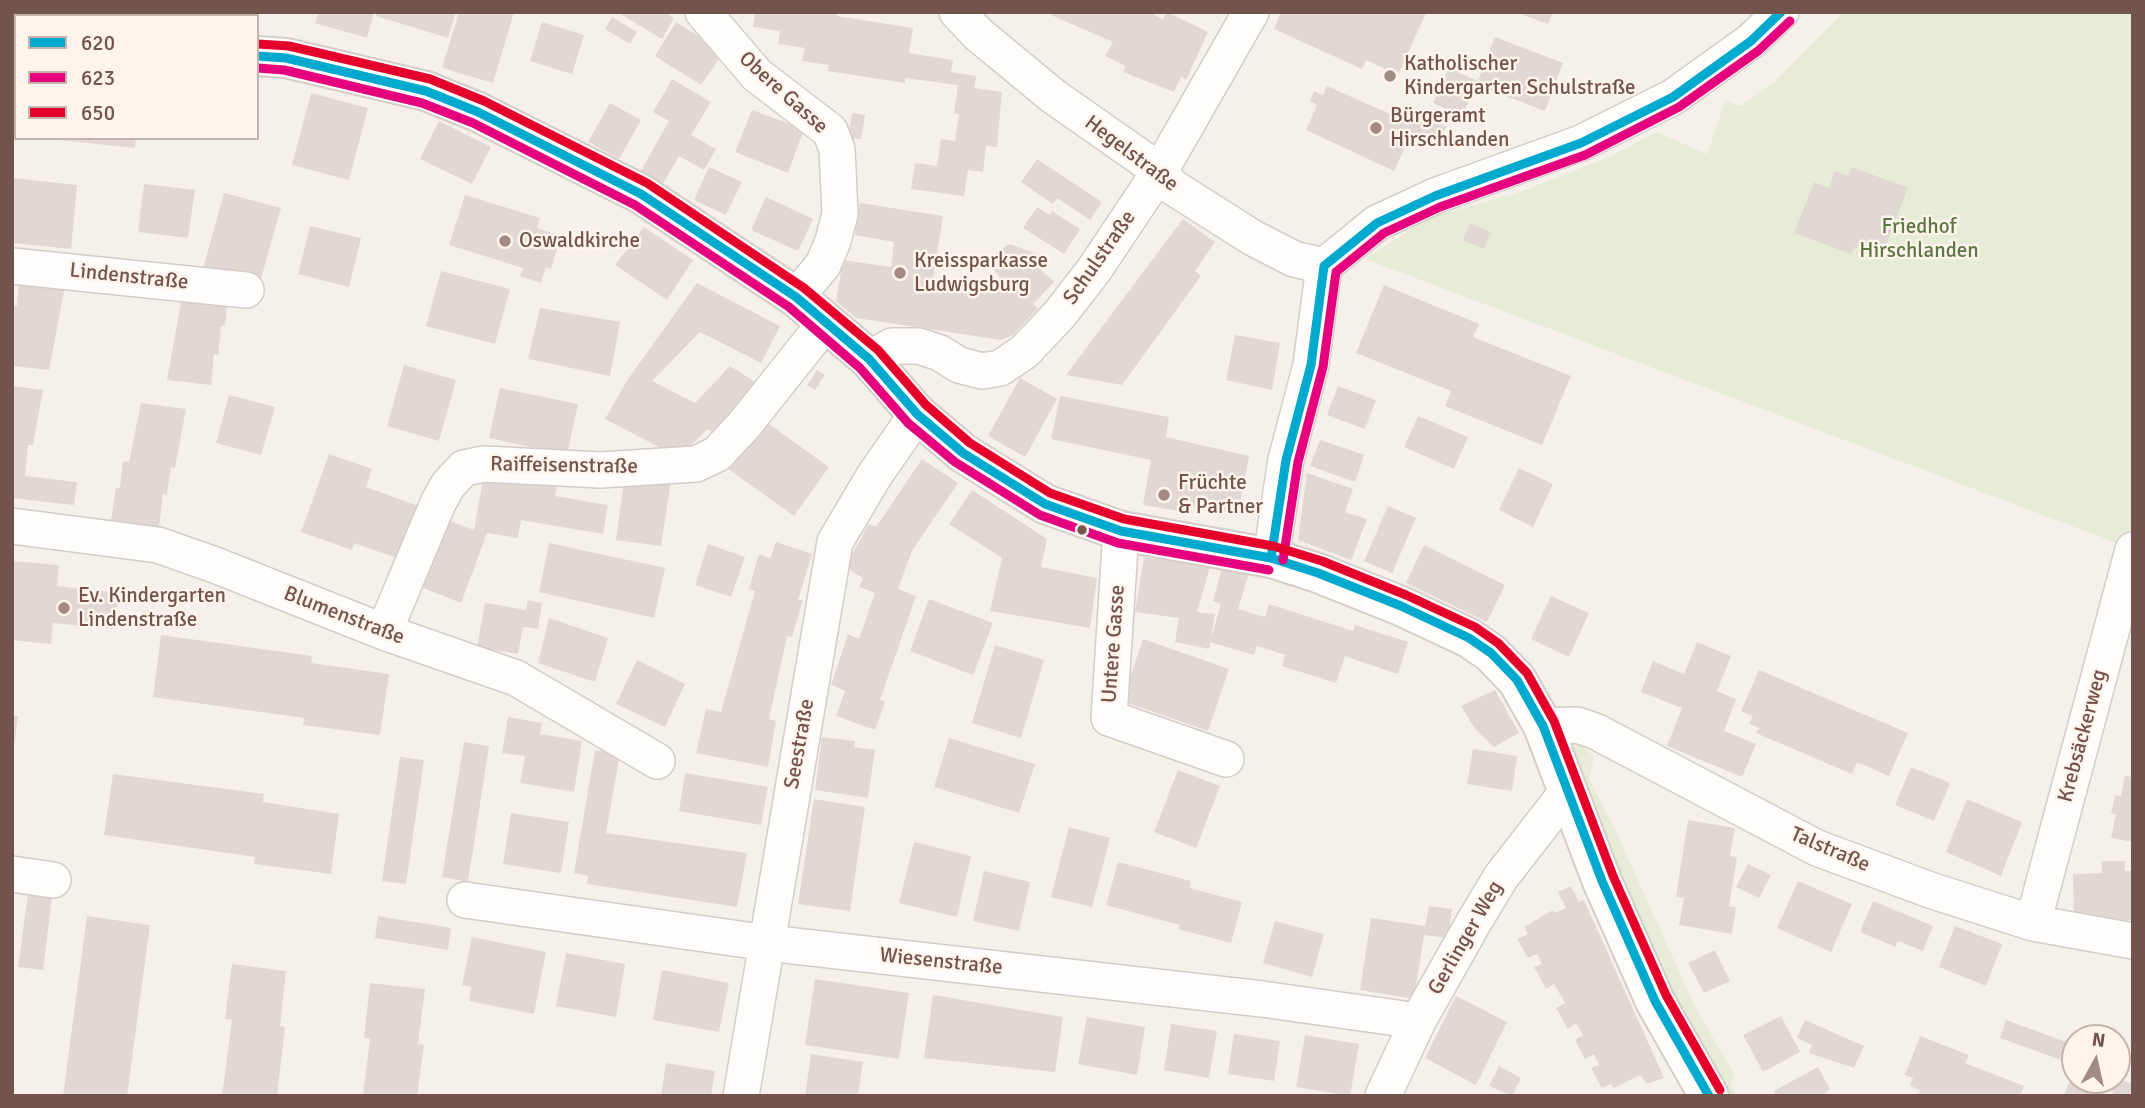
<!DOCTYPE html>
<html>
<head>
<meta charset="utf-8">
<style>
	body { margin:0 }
	#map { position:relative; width:2145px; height:1108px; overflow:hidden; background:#f6f0eb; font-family:Signika,sans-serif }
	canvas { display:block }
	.frame { position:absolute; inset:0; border:14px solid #73544c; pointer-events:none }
	.legend { position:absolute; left:14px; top:14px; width:245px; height:126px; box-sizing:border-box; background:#fef4ec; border:2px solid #c6b4ac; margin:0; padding:9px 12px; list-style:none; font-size:21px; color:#73544c }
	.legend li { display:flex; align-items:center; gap:14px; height:35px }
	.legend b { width:35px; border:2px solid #c6b4ac }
	.north { position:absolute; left:2061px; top:1024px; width:70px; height:70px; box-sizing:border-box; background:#fef4ec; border:2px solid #c6b4ac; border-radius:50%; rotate:8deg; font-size:19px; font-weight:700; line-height:28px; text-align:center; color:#73544c }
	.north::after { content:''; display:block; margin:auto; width:24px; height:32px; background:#a18b84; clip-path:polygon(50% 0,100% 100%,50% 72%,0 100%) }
</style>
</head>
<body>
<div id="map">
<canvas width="2145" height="1108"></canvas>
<div class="frame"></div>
<ul class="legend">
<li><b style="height:9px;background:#00a9ce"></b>620</li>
<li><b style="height:9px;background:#e5007d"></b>623</li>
<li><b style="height:9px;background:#e4002b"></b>650</li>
</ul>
<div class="north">N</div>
</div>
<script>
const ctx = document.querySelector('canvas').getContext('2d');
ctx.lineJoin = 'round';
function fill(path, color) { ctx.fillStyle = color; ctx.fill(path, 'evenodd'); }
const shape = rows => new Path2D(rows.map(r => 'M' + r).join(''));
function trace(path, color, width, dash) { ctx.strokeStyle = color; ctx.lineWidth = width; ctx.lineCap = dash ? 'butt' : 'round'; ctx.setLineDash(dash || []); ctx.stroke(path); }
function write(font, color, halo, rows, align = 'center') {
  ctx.font = font + ' Signika,sans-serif'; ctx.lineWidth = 5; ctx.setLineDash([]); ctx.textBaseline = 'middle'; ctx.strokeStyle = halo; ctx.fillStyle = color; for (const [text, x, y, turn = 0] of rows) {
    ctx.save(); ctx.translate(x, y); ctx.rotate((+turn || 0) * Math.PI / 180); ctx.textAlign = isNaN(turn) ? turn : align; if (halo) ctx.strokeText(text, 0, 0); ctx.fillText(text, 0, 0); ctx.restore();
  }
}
fill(shape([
	[1843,12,2133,12,2133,549,1365,259,1430,217,1520,192,1614,155,1656,132,1707,154,1725,101,1741,106,1779,78],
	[1570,740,1582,742,1594,758,1589,779,1614,827,1696,1009,1735,1075,1730,1082,1736,1096,1724,1096,1678,1012,1563,751]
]), '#e6ecd6');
fill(shape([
	[319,12,374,12,367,38,315,23],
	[377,12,456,12,448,38,376,16],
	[459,12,514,12,493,83,442,68],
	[617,12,665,12,674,18,662,39],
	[755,12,837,12,837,16,913,28,909,53,953,60,951,72,976,76,974,88,1002,92,997,147,986,146,983,172,968,170,964,196,911,189,915,163,937,166,941,139,955,141,959,114,954,113,958,85,905,78,905,83,828,71,829,65,802,61,805,48,778,44,780,31,753,27],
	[1052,12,1155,12,1154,15,1163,19,1167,12,1208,32,1186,80,1181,77,1174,92,1123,72,1126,66,1105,56,1113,42,1051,15],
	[1281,12,1425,12,1426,13,1398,75,1366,60,1362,69,1274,29],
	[1515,12,1553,12,1548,24],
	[612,17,637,32,630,44,605,29],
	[542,22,584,35,572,74,530,61],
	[676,22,724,52,701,85,655,56],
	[1495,37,1563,63,1545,111,1477,85,1462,116,1433,103,1449,68,1478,81],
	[672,79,711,102,691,135,716,149,704,170,679,156,661,187,639,174,669,121,653,112],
	[1327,86,1401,119,1406,109,1446,127,1436,147,1410,136,1394,171,1306,130,1317,105,1310,101,1314,91,1323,95],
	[311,93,368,108,349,180,292,165],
	[610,103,641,120,619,159,588,142],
	[752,110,804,129,788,173,735,152],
	[852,113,865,115,861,139,848,138],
	[439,121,491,147,472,184,420,159],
	[41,138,136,138,135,148],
	[1037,159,1102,202,1090,220,1057,198,1053,204,1021,182],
	[709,167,742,182,726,215,694,200],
	[1852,167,1908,188,1881,257,1854,247,1851,254,1794,233,1814,182,1829,188,1835,171,1848,176],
	[12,178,77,185,71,249,12,243],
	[144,184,195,190,188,238,138,232],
	[224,193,281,208,260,282,201,276],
	[465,195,540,218,537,228,561,236,551,269,546,267,541,283,520,276,523,268,449,245],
	[766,197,813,219,798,251,751,230],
	[860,203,943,216,933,278,989,288,1000,277,994,271,995,253,1010,244,1040,255,1039,268,1054,282,1033,304,1038,308,1013,335,1001,340,856,318,836,301,843,260,891,267,894,242,855,235],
	[1037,207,1050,215,1052,211,1080,229,1064,254,1023,228],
	[1183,219,1215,242,1195,271,1201,276,1122,385,1066,375],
	[1470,223,1491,232,1484,249,1463,240],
	[310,226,361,238,349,287,298,274],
	[644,227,693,260,667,300,615,265],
	[441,271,510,289,495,344,426,326],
	[19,276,66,281,49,370,12,366,12,313,13,305,17,306],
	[697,283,780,326,761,363,700,332,652,381,695,403,730,366,760,385,714,434,708,429,678,457,605,419,628,379],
	[1384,285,1479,324,1473,337,1571,376,1542,445,1445,406,1451,391,1356,353],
	[183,291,228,296,225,326,221,326,218,355,214,354,211,385,167,380],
	[540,308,620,322,610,376,528,359],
	[1235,335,1280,343,1272,390,1226,380],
	[404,365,456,380,439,441,387,426],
	[817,370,825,375,815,390,807,385],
	[1020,378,1057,399,1025,457,988,436],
	[12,386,43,390,33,445,28,445,25,476,77,482,74,505,12,498],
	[1338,386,1376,400,1365,429,1327,415],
	[500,388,578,404,567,455,489,438],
	[229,395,275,407,261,455,216,443],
	[1060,396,1169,417,1166,437,1249,456,1238,514,1192,506,1191,513,1143,505,1151,460,1051,439],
	[141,403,186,409,175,468,171,467,167,495,163,494,159,527,111,521,116,488,120,488,123,461,129,462],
	[755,414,829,467,794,516,720,463],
	[1418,416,1468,437,1454,469,1404,447],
	[1320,440,1364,455,1355,482,1310,466],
	[329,454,372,469,366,487,424,508,405,561,354,543,352,550,301,532],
	[922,459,958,483,912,551,898,589,916,596,880,700,885,702,875,730,836,716,845,691,831,685,848,634,859,639,875,593,859,587,863,578,845,567,869,524,876,527],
	[1519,468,1553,484,1533,527,1499,510],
	[485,469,557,481,555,496,608,505,603,534,521,520,518,538,487,533,461,603,416,585,442,518,474,530],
	[1307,473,1353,489,1345,512,1367,519,1351,560,1298,540],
	[625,474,671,481,661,546,616,540],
	[972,490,1047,539,1041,567,1097,578,1090,628,990,611,1002,558,949,524],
	[1388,506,1416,518,1392,573,1364,561],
	[776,542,812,554,798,600,803,600,792,637,787,636,769,719,776,721,768,767,696,753,706,709,721,712,755,591,749,589,759,554,770,559],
	[549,543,665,568,654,618,539,592],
	[708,544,745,557,731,597,695,585],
	[1424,545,1505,585,1487,622,1406,583],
	[1144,557,1210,567,1197,612,1215,614,1209,649,1175,642,1179,618,1135,612],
	[12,561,59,565,57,586,118,593,114,629,53,623,51,644,12,640],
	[1223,565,1249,573,1238,609,1265,617,1269,604,1353,631,1355,625,1408,642,1398,674,1345,656,1336,683,1282,666,1285,655,1257,646,1254,655,1210,642,1221,604,1213,601],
	[1551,596,1589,613,1569,657,1531,639],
	[929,599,993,623,973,675,910,651],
	[528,600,542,603,538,629,523,627,518,654,477,647,485,603,526,610],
	[549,618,608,638,595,682,538,663],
	[161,635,312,656,311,663,389,674,380,735,303,725,304,718,153,697],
	[1143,639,1229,669,1208,731,1122,701],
	[1697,642,1731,656,1717,691,1736,699,1724,731,1756,744,1742,777,1667,746,1682,708,1641,692,1653,661,1684,674],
	[995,645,1044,660,1021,738,972,723],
	[637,660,685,684,665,727,616,704],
	[1759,670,1908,733,1889,776,1857,762,1852,774,1756,733,1759,728,1749,724,1753,716,1741,711],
	[1495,690,1519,733,1494,747,1475,729,1461,706],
	[12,716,18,716,14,746,12,746],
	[508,717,542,723,540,734,582,741,574,792,520,783,525,756,502,753],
	[822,737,855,741,854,747,875,750,868,798,815,790],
	[949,738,1035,764,1019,813,934,787],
	[464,742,489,746,468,882,442,877],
	[1473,749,1517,756,1512,791,1467,784],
	[595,750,620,754,606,833,747,853,737,907,587,884,588,876,574,873],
	[400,757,424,760,406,884,382,881],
	[1911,767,1950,783,1934,821,1895,805],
	[1178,770,1220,786,1196,848,1154,832],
	[685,773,768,787,761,825,679,811],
	[113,774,264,794,263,802,339,814,331,874,254,864,255,857,104,835],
	[2125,776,2133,777,2133,842,2111,838,2116,814,2111,814,2115,795,2121,796],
	[814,799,865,807,850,911,798,904],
	[1967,799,2022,822,2001,876,1946,852],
	[511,813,569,822,561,873,503,864],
	[1688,820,1735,828,1730,856,1737,857,1729,906,1736,907,1732,934,1679,925,1684,898,1676,897],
	[1069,827,1110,838,1092,907,1051,897],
	[914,842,971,856,957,917,899,903],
	[2102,861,2125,861,2125,871,2133,871,2133,920,2095,922,2074,918,2073,874,2102,873],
	[1118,862,1191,881,1190,888,1242,902,1231,943,1178,929,1180,925,1106,905],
	[1748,864,1771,875,1759,898,1736,887],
	[984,871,1030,882,1019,931,973,921],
	[1798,881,1852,904,1831,952,1777,928],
	[1571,886,1579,902,1584,900,1664,1078,1647,1084,1640,1075,1614,1088,1611,1084,1602,1088,1591,1068,1599,1065,1594,1054,1585,1059,1575,1040,1583,1035,1576,1023,1568,1029,1556,1008,1565,1003,1554,984,1546,989,1534,967,1542,964,1537,954,1528,958,1517,939,1528,934,1524,927,1553,910,1555,913,1566,908,1558,892],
	[28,893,52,896,43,970,18,967],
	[1873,901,1933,926,1923,951,1898,941,1895,947,1860,932],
	[1429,906,1452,909,1448,938,1424,935,1414,999,1360,990,1371,918,1425,926],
	[87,916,150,925,127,1096,63,1096],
	[378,916,451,928,448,950,375,938],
	[1275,921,1324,934,1312,977,1263,963],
	[1955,926,2002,944,1986,986,1939,967],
	[472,937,546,952,534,1014,469,1001,471,987,462,985],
	[1715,950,1730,981,1704,993,1688,963],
	[566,953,625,964,616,1017,556,1006],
	[232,964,286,971,280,1026,285,1027,277,1096,222,1096,232,1020,225,1019],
	[662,970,729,983,719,1032,653,1020],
	[815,979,909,993,899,1059,805,1045],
	[370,983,425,989,418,1044,424,1045,417,1096,363,1096,370,1039,364,1038],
	[933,995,1063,1017,1055,1072,924,1058],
	[1456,996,1507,1022,1476,1085,1425,1058],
	[1781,1016,1800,1052,1763,1072,1743,1035],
	[1087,1017,1145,1027,1137,1075,1078,1064],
	[1805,1020,1864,1046,1854,1068,1809,1053,1812,1045,1797,1038],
	[2006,1020,2075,1045,2075,1065,2000,1038],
	[1171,1024,1217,1031,1209,1078,1164,1070],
	[1234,1034,1280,1041,1274,1081,1228,1074],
	[1305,1035,1359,1044,1350,1096,1296,1087],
	[1920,1036,1969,1055,1965,1063,2024,1086,2020,1096,1918,1096,1920,1090,1910,1086,1913,1078,1905,1075],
	[811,1054,863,1062,858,1096,805,1096],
	[666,1063,715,1071,711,1096,661,1096],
	[1499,1066,1521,1078,1512,1096,1489,1086],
	[1818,1067,1830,1089,1822,1096,1776,1096,1774,1091],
	[2075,1067,2075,1080,2094,1080,2088,1096,2064,1096],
	[2117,1079,2133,1084,2133,1096,2111,1096]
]), '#e2d8d3');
const street = shape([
	[703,12,757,75,830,131,837,149,840,214,833,241,823,265,796,297],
	[957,12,978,34,1053,96,1160,171,1171,186,1253,238,1294,259,1324,266],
	[12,266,246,290],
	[869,359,892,346,919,346,940,353,959,365,982,371,1000,368,1024,352,1059,315,1094,270,1160,171,1251,12],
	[12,526,158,545,215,565,384,632,516,678,657,761],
	[1121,531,1109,718,1226,759],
	[1271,558,1286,460,1311,365,1324,266,1377,223,1435,196,1581,143,1673,97,1751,41,1781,12],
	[384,632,438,503,448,485,464,468,484,464,600,470,696,464,717,454,744,425,826,322],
	[1543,726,1577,725,1595,731,1817,848,1930,890,2033,923,2133,941],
	[12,874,53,880],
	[465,900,768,943,1262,999,1418,1021],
	[2033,923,2133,550],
	[741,1096,835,542,874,476,917,414],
	[1383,1096,1418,1021,1475,920,1501,877,1567,792]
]);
const secondary = shape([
	[12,55,16,55],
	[257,56,286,58,426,91,478,112,641,194,796,297,869,359,917,414,963,453,1045,504,1121,531,1271,558,1318,573,1401,606,1469,638,1491,653,1517,680,1543,726,1602,881,1655,1001,1709,1096]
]);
trace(street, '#d4ccc8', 38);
trace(secondary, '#d6ccc8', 42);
trace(street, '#fefdfc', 35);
trace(secondary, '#fefdfc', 38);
trace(shape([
	[257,56,286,58,426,91,478,112,641,194,796,297,869,359,917,414,963,453,1045,504,1121,531,1271,558,1318,573,1401,606,1469,638,1491,653,1517,680,1543,726,1602,881,1655,1001,1709,1096],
	[1271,558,1286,460,1311,365,1324,266,1377,223,1435,196,1581,143,1673,97,1751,41,1781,12]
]), '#00a9ce', 9);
trace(shape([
	[257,68,284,70,422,103,473,123,635,205,789,307,860,368,908,423,955,462,1040,515,1118,543,1269,570],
	[1283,560,1298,462,1323,367,1336,272,1384,233,1440,207,1585,155,1679,107,1758,51,1790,21]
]), '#e5007d', 9);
trace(shape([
	[258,44,289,46,430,79,484,101,647,183,804,288,878,350,926,405,970,443,1050,493,1124,519,1273,546,1322,561,1406,595,1475,627,1498,643,1527,673,1554,721,1613,876,1666,995,1720,1090]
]), '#e4002b', 9);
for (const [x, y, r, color] of [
	[1390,76,7,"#a18b84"],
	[1376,128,7,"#a18b84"],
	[505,241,7,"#a18b84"],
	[900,273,7,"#a18b84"],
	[1164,495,7,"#a18b84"],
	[1082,530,6,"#73544c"],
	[64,608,7,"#a18b84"]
]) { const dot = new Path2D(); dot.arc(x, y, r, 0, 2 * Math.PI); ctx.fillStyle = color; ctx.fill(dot); trace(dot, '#fef4ec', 2.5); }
write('21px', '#73544c', '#fef4ec', [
	["Katholischer",1404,64],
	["Kindergarten Schulstraße",1404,88],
	["Bürgeramt",1390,116],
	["Hirschlanden",1390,140],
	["Oswaldkirche",519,241],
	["Kreissparkasse",914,261],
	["Ludwigsburg",914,285],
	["Früchte",1178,483],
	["& Partner",1178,507],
	["Ev. Kindergarten",78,596],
	["Lindenstraße",78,620]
], 'left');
write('21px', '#73544c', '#fef4ec', [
	["Obere Gasse",783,93,42],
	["Hegelstraße",1131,154,37],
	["Schulstraße",1100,258,-55],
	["Lindenstraße",129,277,6],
	["Raiffeisenstraße",564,466,1],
	["Blumenstraße",344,616,21],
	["Untere Gasse",1114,644,-86],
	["Krebsäckerweg",2083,736,-75],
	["Seestraße",800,744,-80],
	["Talstraße",1830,850,23],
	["Gerlinger Weg",1466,938,-60],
	["Wiesenstraße",941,962,6]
]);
write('21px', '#5d7845', '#fef4ec', [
	["Friedhof",1919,227],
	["Hirschlanden",1919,251]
]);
</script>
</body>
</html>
